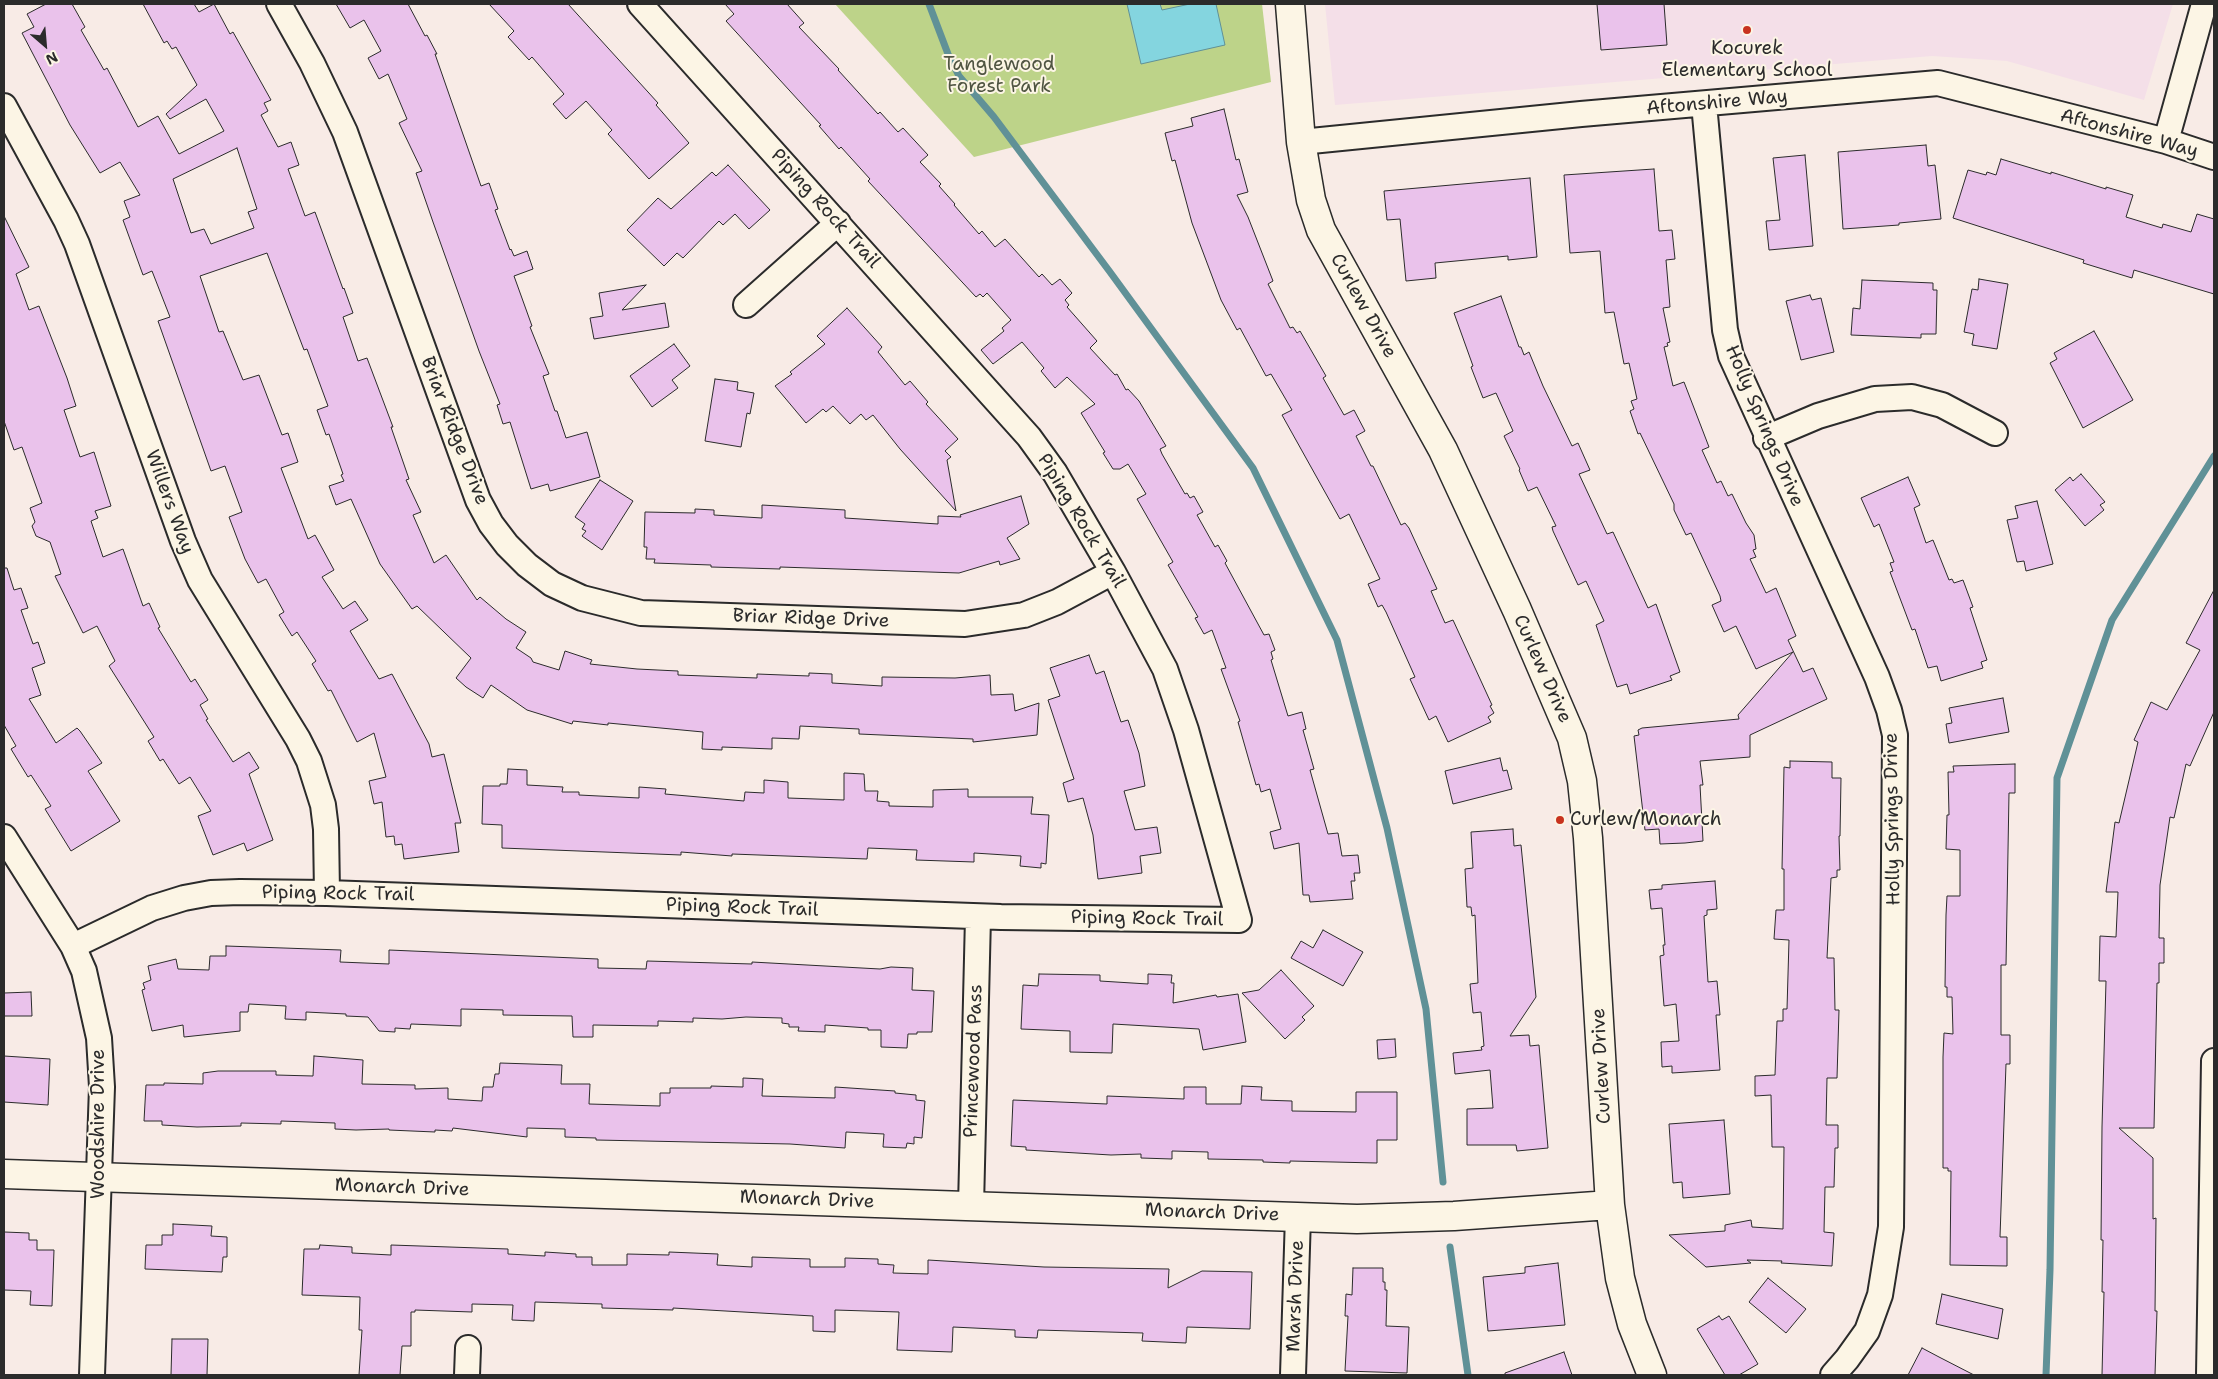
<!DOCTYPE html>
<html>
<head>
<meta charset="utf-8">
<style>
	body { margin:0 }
	#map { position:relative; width:2218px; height:1379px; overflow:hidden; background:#f8ebe6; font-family:"Shantell Sans",sans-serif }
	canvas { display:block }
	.frame { position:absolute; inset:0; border:5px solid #2b2b2b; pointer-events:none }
	.north { position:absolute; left:20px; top:20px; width:50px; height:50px; -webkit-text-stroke:4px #fcf5e5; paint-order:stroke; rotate:153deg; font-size:14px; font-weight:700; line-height:20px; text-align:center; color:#2b2b2b }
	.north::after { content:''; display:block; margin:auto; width:18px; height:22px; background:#2b2b2b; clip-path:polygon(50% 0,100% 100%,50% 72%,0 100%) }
</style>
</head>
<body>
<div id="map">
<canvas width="2218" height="1379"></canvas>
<div class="frame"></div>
<div class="north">N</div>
</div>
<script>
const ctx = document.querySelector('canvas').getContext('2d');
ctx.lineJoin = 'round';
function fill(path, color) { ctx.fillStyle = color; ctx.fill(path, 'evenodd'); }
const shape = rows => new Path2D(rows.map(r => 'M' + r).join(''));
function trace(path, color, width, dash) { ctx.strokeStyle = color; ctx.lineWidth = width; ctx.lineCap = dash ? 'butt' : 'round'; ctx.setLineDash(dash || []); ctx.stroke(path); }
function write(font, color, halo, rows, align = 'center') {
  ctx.font = font + ' "Shantell Sans",sans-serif'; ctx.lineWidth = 4; ctx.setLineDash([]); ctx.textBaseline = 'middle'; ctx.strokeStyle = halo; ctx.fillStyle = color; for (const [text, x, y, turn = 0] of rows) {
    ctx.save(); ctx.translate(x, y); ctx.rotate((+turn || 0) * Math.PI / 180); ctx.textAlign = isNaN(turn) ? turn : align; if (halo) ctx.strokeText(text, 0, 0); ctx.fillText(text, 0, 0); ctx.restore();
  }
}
fill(shape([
	[1325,4,2173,4,2144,100,2007,61,1932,56,1335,105]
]), '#f4dfe8');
fill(shape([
	[835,4,1262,4,1271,82,974,157]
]), '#bdd389');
const water = shape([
	[1127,4,1160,4,1162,10,1190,4,1216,4,1225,45,1141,64,1127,4]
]);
fill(water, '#84d5df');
trace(water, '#609197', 1);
trace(shape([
	[929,4,948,54,959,76,994,117,1110,272,1253,468,1337,640,1387,828,1426,1009,1443,1182],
	[1450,1247,1468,1375],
	[2046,1375,2050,1270,2057,778,2112,620,2214,456]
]), '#609197', 7);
const building = shape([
	[46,4,72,4,85,27,81,30,104,70,107,68,138,127,158,116,179,154,224,131,206,99,170,119,166,114,197,85,176,47,172,49,167,41,164,43,143,4,194,4,199,12,214,4,230,34,233,32,271,100,264,103,268,111,261,115,278,147,291,142,299,165,288,169,305,216,315,212,343,289,344,288,353,313,343,317,358,361,367,358,393,427,391,427,409,479,406,480,421,512,413,515,434,563,446,555,477,600,480,597,506,619,526,632,516,648,531,658,533,662,559,670,565,651,592,660,590,664,637,669,678,671,678,675,757,678,757,674,809,676,809,673,832,674,832,683,882,686,882,677,955,678,990,675,991,695,1013,694,1015,711,1039,703,1037,735,973,742,973,739,859,734,859,729,800,726,799,739,772,738,772,749,722,747,722,750,702,749,703,732,608,723,608,725,573,721,572,724,527,710,491,685,483,698,466,687,456,678,471,658,417,606,412,609,380,564,351,499,336,505,329,486,344,481,341,475,343,474,329,434,326,435,317,410,328,406,307,349,304,350,267,253,200,276,219,332,223,331,243,380,259,375,282,435,288,433,298,462,281,468,308,539,315,535,334,570,322,577,343,609,355,601,368,620,350,631,379,679,392,674,429,744,432,757,444,754,461,823,455,823,459,852,404,859,402,844,395,845,394,836,386,837,382,802,374,804,369,781,386,777,374,733,357,742,331,690,328,691,312,664,316,661,297,632,292,636,279,615,284,612,266,579,258,583,245,559,229,517,242,512,225,466,211,471,158,321,170,317,152,271,143,275,123,220,130,217,124,201,140,195,120,162,100,173,70,125,22,33,34,27,27,14,46,4],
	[237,148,257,209,248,212,254,228,211,244,204,229,191,233,173,179,237,148],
	[336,4,408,4,425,36,427,35,437,54,435,54,481,186,489,183,498,209,495,210,510,250,511,249,514,256,527,251,533,269,514,276,532,326,530,327,549,374,543,376,555,411,557,411,566,438,587,432,600,477,550,491,548,484,531,489,510,422,503,424,497,405,500,404,479,351,433,222,416,173,422,171,399,123,407,119,388,74,379,79,368,58,381,51,364,20,350,28,336,4],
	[489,4,568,4,658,103,656,105,689,143,649,179,608,134,612,130,586,101,566,119,553,104,564,94,532,57,529,60,508,37,514,31,489,4],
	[725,4,787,4,804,23,799,27,839,69,838,70,878,114,880,112,898,132,903,128,928,155,920,162,941,184,939,186,955,204,954,205,979,234,982,231,995,247,1005,239,1039,277,1042,274,1052,285,1060,279,1072,293,1065,300,1069,305,1067,307,1097,341,1090,348,1115,375,1117,374,1126,390,1128,389,1139,401,1166,446,1160,449,1162,454,1185,494,1187,493,1190,498,1194,496,1203,512,1197,515,1215,547,1218,545,1227,561,1225,563,1264,635,1269,634,1275,650,1271,652,1273,659,1271,660,1288,716,1302,712,1306,729,1303,730,1314,769,1310,770,1328,834,1338,833,1342,856,1358,855,1360,873,1354,873,1355,881,1351,881,1353,899,1310,902,1309,895,1303,895,1299,843,1274,849,1270,832,1281,829,1270,789,1261,792,1259,784,1256,785,1238,722,1240,721,1221,669,1226,668,1212,630,1204,634,1195,618,1198,617,1168,565,1173,562,1137,499,1146,494,1128,464,1120,469,1113,469,1103,453,1105,452,1081,413,1095,404,1067,377,1055,388,1041,371,1044,368,1022,342,993,364,981,350,1004,331,1002,328,1011,320,987,293,983,297,980,294,976,297,868,181,870,179,841,147,839,149,819,126,821,125,726,21,734,14,725,4],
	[1597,4,1664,4,1667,45,1601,50,1597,4],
	[1224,109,1236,160,1239,159,1248,192,1237,195,1248,217,1273,281,1268,284,1290,328,1293,327,1297,333,1300,331,1326,376,1323,378,1344,415,1354,410,1365,431,1356,436,1371,466,1373,466,1401,525,1405,523,1409,528,1437,589,1431,591,1445,623,1453,620,1492,705,1490,706,1494,713,1488,717,1491,722,1448,742,1436,716,1429,720,1410,679,1415,677,1386,612,1382,605,1378,607,1368,584,1380,579,1349,514,1340,519,1282,415,1292,410,1271,374,1266,376,1240,328,1237,330,1221,300,1192,223,1175,160,1172,161,1165,133,1193,126,1191,118,1224,109],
	[1926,145,1928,166,1935,165,1941,219,1899,223,1899,225,1843,229,1838,152,1926,145],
	[1805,155,1813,246,1769,250,1766,221,1780,220,1773,158,1805,155],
	[2001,159,2051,174,2051,172,2106,189,2106,187,2133,195,2126,217,2162,228,2163,224,2191,232,2197,214,2214,219,2214,294,2134,270,2132,278,2083,263,2084,260,1953,218,1968,170,1986,175,1987,172,1996,175,2001,159],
	[728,165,770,210,749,229,735,214,723,225,719,221,683,258,677,253,664,266,627,230,658,198,671,209,712,172,716,176,728,165],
	[1654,169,1659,231,1672,230,1675,259,1666,260,1670,307,1663,308,1670,342,1667,343,1668,346,1664,347,1673,386,1684,382,1709,447,1702,450,1717,483,1721,481,1728,496,1732,494,1746,523,1754,535,1756,549,1753,550,1756,557,1750,559,1766,593,1776,588,1796,636,1788,640,1803,672,1813,668,1827,699,1750,735,1750,757,1700,761,1703,785,1700,785,1703,841,1685,843,1660,844,1659,829,1645,830,1634,736,1639,735,1638,730,1642,728,1739,719,1738,715,1793,652,1756,669,1736,626,1724,632,1712,605,1721,601,1720,596,1691,533,1686,535,1674,510,1674,504,1640,433,1638,434,1630,411,1634,409,1631,401,1637,399,1629,363,1624,364,1614,312,1605,313,1600,251,1570,253,1564,175,1654,169],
	[1530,178,1537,257,1508,260,1508,256,1435,263,1436,278,1406,281,1400,219,1387,220,1384,191,1530,178],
	[4,216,29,267,16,274,29,310,39,306,67,378,76,406,64,410,80,457,94,452,111,506,95,511,98,518,91,521,103,557,123,549,143,606,149,603,160,627,158,628,191,682,195,679,208,700,200,705,208,719,206,720,233,762,249,752,259,768,249,774,273,840,247,851,244,843,213,855,198,816,211,811,190,777,179,784,163,759,160,761,148,741,154,737,109,666,115,661,97,626,83,633,55,576,61,574,50,542,36,536,32,526,35,522,30,508,42,503,22,447,14,450,4,421,4,216],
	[1979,279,2008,284,1997,349,1972,345,1974,334,1964,332,1972,289,1978,290,1979,279],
	[1862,280,1933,283,1933,290,1937,290,1936,334,1921,334,1921,338,1851,335,1853,308,1860,309,1862,280],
	[646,285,622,310,665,303,669,327,594,339,590,318,603,316,599,293,646,285],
	[1810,295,1812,300,1821,298,1834,352,1801,360,1786,301,1810,295],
	[1501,296,1519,347,1521,347,1524,355,1529,352,1543,386,1572,446,1578,443,1590,470,1579,474,1607,534,1613,532,1648,608,1656,604,1680,672,1670,676,1672,680,1630,694,1627,684,1617,687,1596,625,1604,621,1586,581,1578,585,1553,531,1552,527,1556,526,1537,487,1528,491,1519,470,1520,469,1504,436,1513,431,1496,393,1483,398,1471,367,1473,366,1454,313,1501,296],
	[847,308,882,347,878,352,905,385,910,381,928,402,926,404,958,439,945,451,951,457,947,460,956,511,900,449,873,415,866,420,861,414,850,424,833,406,826,412,823,409,806,423,775,386,792,374,790,372,825,344,817,336,847,308],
	[2094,331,2133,400,2083,428,2050,363,2057,359,2054,353,2094,331],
	[674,344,690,366,672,380,678,388,652,407,630,376,674,344],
	[715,379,738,382,737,390,754,393,750,414,747,413,741,447,705,441,715,379],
	[2081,474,2105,502,2100,505,2104,510,2085,526,2055,490,2070,477,2073,481,2081,474],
	[1908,477,1920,505,1914,508,1926,543,1933,540,1949,580,1952,579,1954,583,1963,580,1973,607,1970,608,1987,660,1981,662,1983,668,1941,681,1937,666,1928,668,1915,629,1912,630,1890,572,1893,571,1890,563,1894,562,1879,524,1874,527,1861,498,1908,477],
	[600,480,633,501,602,550,582,536,586,531,582,529,585,524,575,517,600,480],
	[1021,496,1029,524,1007,538,1020,559,1000,565,999,561,959,573,780,567,780,569,711,567,711,565,654,563,655,559,646,559,647,547,644,547,645,512,695,513,695,509,714,510,714,515,762,518,762,505,795,507,845,510,845,518,938,524,938,516,961,517,960,515,1021,496],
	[2037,501,2053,564,2026,571,2024,561,2017,562,2007,520,2018,518,2015,506,2037,501],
	[4,568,7,568,14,590,21,588,28,608,21,610,33,644,38,642,45,663,32,668,41,695,29,699,56,743,77,728,80,731,102,763,88,771,120,821,71,851,45,809,51,806,31,775,28,777,11,749,16,746,4,725,4,568],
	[2214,590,2214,712,2190,766,2186,764,2174,818,2170,817,2160,885,2159,938,2164,938,2164,963,2159,963,2159,983,2157,983,2154,1128,2119,1128,2153,1158,2153,1219,2156,1218,2155,1311,2157,1311,2155,1375,2102,1375,2104,1292,2102,1292,2103,1240,2101,1240,2102,1127,2106,981,2099,981,2100,936,2116,937,2118,892,2106,892,2115,822,2119,823,2138,742,2134,740,2151,702,2167,710,2200,650,2186,643,2214,590],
	[1089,655,1096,674,1104,671,1121,722,1128,720,1139,753,1145,786,1124,791,1135,830,1157,827,1161,853,1140,856,1142,873,1098,879,1093,835,1083,798,1068,802,1063,783,1074,779,1048,700,1060,696,1050,668,1089,655],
	[2003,698,2009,732,1949,743,1946,724,1952,723,1949,708,2003,698],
	[1500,758,1503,771,1507,770,1512,789,1453,804,1445,771,1500,758],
	[1790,761,1832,762,1832,778,1841,778,1840,836,1839,836,1840,870,1837,870,1837,877,1831,878,1827,958,1834,958,1835,1010,1839,1010,1837,1078,1827,1078,1826,1125,1838,1125,1838,1148,1835,1148,1834,1187,1825,1187,1824,1232,1834,1233,1832,1266,1781,1263,1782,1261,1747,1260,1751,1263,1706,1267,1669,1235,1725,1231,1725,1225,1751,1220,1752,1227,1783,1229,1784,1147,1772,1147,1771,1095,1755,1096,1755,1076,1775,1075,1777,1021,1783,1021,1783,1009,1787,1009,1789,940,1774,939,1776,910,1784,910,1784,869,1782,869,1784,767,1790,768,1790,761],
	[2015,764,2015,793,2009,793,2006,965,2001,965,2001,1035,2010,1035,2010,1064,2006,1064,2000,1237,2007,1237,2007,1266,1950,1265,1951,1171,1948,1171,1948,1168,1943,1168,1943,1057,1944,1033,1953,1034,1952,997,1947,997,1947,987,1945,987,1946,915,1947,896,1960,896,1960,850,1946,849,1947,815,1949,815,1948,772,1954,772,1953,766,2015,764],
	[508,769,527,770,527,785,563,787,562,792,579,792,579,795,639,798,639,787,666,789,665,794,744,801,745,792,764,793,764,780,788,782,788,798,844,800,844,773,864,774,865,791,878,791,877,801,889,802,889,806,933,807,933,790,968,789,968,797,1033,797,1031,814,1049,815,1046,864,1041,863,1041,868,1020,866,1021,856,974,853,974,862,916,860,917,850,868,848,867,859,732,854,732,856,681,852,681,855,502,848,502,825,482,824,483,786,500,786,500,784,507,784,508,769],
	[1513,829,1514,846,1521,845,1536,997,1510,1036,1529,1035,1530,1046,1539,1045,1548,1148,1517,1151,1516,1145,1467,1145,1467,1109,1493,1108,1490,1070,1455,1074,1453,1053,1482,1050,1481,1047,1484,1046,1481,1012,1473,1013,1470,984,1478,983,1475,915,1472,916,1471,907,1467,907,1465,869,1473,868,1471,832,1513,829],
	[1715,881,1717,909,1707,910,1707,915,1704,916,1708,982,1717,981,1720,1015,1716,1015,1720,1070,1672,1073,1672,1066,1662,1067,1661,1042,1679,1041,1676,1004,1664,1006,1660,956,1664,955,1663,945,1665,945,1662,908,1651,909,1649,890,1662,889,1662,885,1715,881],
	[1323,930,1363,952,1343,986,1291,958,1301,941,1313,948,1323,930],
	[226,946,341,950,340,962,389,964,389,950,598,959,598,968,646,969,647,961,752,964,752,962,880,969,891,967,913,968,912,990,934,991,932,1032,917,1032,917,1034,908,1034,907,1048,881,1047,881,1030,868,1030,868,1028,825,1025,825,1032,798,1031,799,1027,789,1027,789,1024,782,1023,782,1018,746,1017,722,1019,693,1018,693,1022,658,1021,658,1026,593,1025,593,1037,573,1037,572,1016,503,1015,503,1010,461,1009,461,1026,411,1024,410,1029,395,1028,395,1032,379,1031,368,1017,346,1016,346,1014,306,1012,306,1020,285,1019,286,1006,249,1004,248,1012,240,1012,240,1031,184,1037,183,1025,152,1031,142,990,145,989,143,983,151,980,148,966,176,959,178,969,209,970,210,956,226,956,226,946],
	[1281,970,1314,1006,1302,1017,1305,1020,1285,1039,1242,993,1259,990,1281,970],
	[1039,974,1100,975,1100,981,1148,984,1148,974,1172,975,1171,983,1174,983,1173,1003,1216,995,1217,997,1238,994,1246,1042,1203,1050,1199,1029,1113,1024,1112,1053,1070,1052,1070,1031,1021,1029,1023,985,1038,986,1039,974],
	[31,992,32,1016,4,1016,4,993,31,992],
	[1395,1039,1396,1057,1378,1059,1377,1040,1395,1039],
	[4,1056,50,1059,48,1105,4,1102,4,1056],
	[314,1056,363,1060,362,1084,415,1085,415,1089,448,1088,448,1099,482,1101,483,1087,493,1087,495,1074,499,1074,500,1063,562,1065,561,1084,590,1084,589,1104,660,1106,660,1093,670,1093,670,1088,711,1088,711,1086,743,1087,743,1078,763,1079,762,1096,835,1098,835,1087,895,1091,895,1093,916,1095,916,1100,925,1101,922,1138,914,1137,914,1144,907,1143,906,1148,883,1147,884,1134,846,1132,845,1148,790,1144,596,1140,596,1138,565,1137,565,1129,527,1128,527,1137,453,1128,452,1131,435,1130,435,1132,389,1130,389,1129,356,1130,335,1129,335,1123,281,1121,281,1124,241,1123,241,1126,197,1127,162,1125,162,1121,144,1121,146,1085,164,1085,164,1083,203,1084,203,1073,218,1071,276,1071,276,1075,313,1076,314,1056],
	[1242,1086,1262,1087,1261,1100,1292,1101,1292,1111,1356,1112,1356,1092,1397,1092,1397,1140,1377,1140,1377,1163,1290,1161,1290,1163,1263,1162,1263,1160,1208,1159,1208,1152,1172,1151,1172,1159,1141,1158,1141,1154,1111,1155,1026,1150,1026,1147,1011,1146,1013,1100,1107,1104,1107,1096,1184,1099,1184,1087,1206,1087,1206,1104,1241,1104,1242,1086],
	[1724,1120,1730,1194,1683,1198,1682,1182,1673,1183,1669,1124,1724,1120],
	[173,1224,212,1226,211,1236,227,1237,227,1257,223,1257,222,1272,145,1269,146,1245,162,1245,162,1235,173,1235,173,1224],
	[4,1232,29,1233,29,1240,37,1240,37,1250,54,1250,52,1306,30,1305,31,1291,4,1290,4,1232],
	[320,1245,352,1247,352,1253,391,1255,391,1245,508,1249,508,1254,545,1256,545,1252,576,1254,576,1257,592,1257,592,1265,627,1265,627,1254,669,1255,669,1252,718,1254,717,1265,752,1267,752,1257,810,1259,810,1267,845,1267,845,1258,878,1259,878,1264,894,1265,893,1273,928,1274,928,1260,1044,1267,1169,1269,1168,1288,1202,1271,1252,1272,1250,1329,1187,1327,1186,1343,1142,1341,1143,1333,1038,1330,1037,1338,1015,1337,1015,1330,953,1327,952,1352,897,1350,899,1312,835,1310,835,1332,813,1331,813,1316,673,1308,673,1310,602,1308,602,1304,535,1302,534,1321,512,1320,513,1305,472,1304,472,1312,415,1310,415,1312,411,1312,411,1346,402,1346,400,1375,359,1375,362,1330,359,1330,360,1297,302,1295,304,1249,319,1249,320,1245],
	[1558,1263,1565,1325,1488,1331,1483,1277,1525,1273,1525,1267,1558,1263],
	[1353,1268,1383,1268,1383,1282,1385,1282,1385,1290,1387,1290,1386,1326,1409,1327,1407,1373,1345,1371,1348,1316,1345,1316,1346,1294,1352,1295,1353,1268],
	[1768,1278,1806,1309,1786,1333,1749,1302,1768,1278],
	[1942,1294,2003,1309,1998,1339,1936,1324,1942,1294],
	[1719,1316,1722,1320,1729,1316,1758,1364,1739,1375,1725,1375,1697,1329,1719,1316],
	[172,1339,208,1339,207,1375,171,1375,172,1339],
	[1922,1348,1939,1357,1974,1375,1908,1375,1922,1348],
	[1564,1352,1572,1375,1505,1375,1505,1373,1564,1352]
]);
fill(building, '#eac2eb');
trace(building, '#2b2b2b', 1);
const street = shape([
	[279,4,312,63,345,132,478,500,491,524,507,545,527,565,552,584,582,598,641,613,965,624,1024,615,1057,602,1113,572],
	[1704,104,1725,330,1731,356,1877,677,1889,710,1895,735,1891,1227,1880,1295,1867,1331,1847,1359,1833,1375],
	[4,106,66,220,77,244,183,541,200,580,298,739,309,761,323,805,326,829,327,893],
	[2166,141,2204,4],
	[1301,142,1581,114,1938,83,2166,141,2214,157],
	[746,305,838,223],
	[1766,438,1818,416,1875,399,1912,397,1942,405,1995,433],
	[4,837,73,946,84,971,99,1038,102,1087,92,1375],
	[73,946,152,908,184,898,211,893,240,892,327,893,1001,917,1239,920,1186,730,1165,669,1113,572,1055,473,1029,437,640,4],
	[971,1206,978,917],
	[467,1375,468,1348],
	[1293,1375,1298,1216],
	[2209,1375,2214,1061]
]);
const secondary = shape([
	[1290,4,1301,142,1311,200,1321,230,1443,450,1517,610,1572,738,1582,781,1588,838,1610,1205,1620,1278,1632,1324,1652,1375],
	[4,1174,1357,1219,1454,1216,1610,1205]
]);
trace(street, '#2b2b2b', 28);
trace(secondary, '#2b2b2b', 31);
trace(street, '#fcf5e5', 24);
trace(secondary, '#fcf5e5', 28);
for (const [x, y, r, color] of [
	[1747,30,5,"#c8321e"],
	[1560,820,5,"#c8321e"]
]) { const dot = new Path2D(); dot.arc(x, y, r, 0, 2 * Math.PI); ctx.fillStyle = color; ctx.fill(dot); trace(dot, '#fcf5e5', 2); }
write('19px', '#2b2b2b', '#fcf5e5', [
	["Kocurek",1747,49],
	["Elementary School",1747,71],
	["Curlew/Monarch",1570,820,"left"]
]);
write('19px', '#505542', '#fcf5e5', [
	["Tanglewood",999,65],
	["Forest Park",999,87]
]);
write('19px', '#2b2b2b', '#fcf5e5', [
	["Aftonshire Way",1717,103,-5],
	["Aftonshire Way",2129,134,15],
	["Piping Rock Trail",825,209,48],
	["Curlew Drive",1363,306,61],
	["Holly Springs Drive",1764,426,67],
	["Briar Ridge Drive",454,431,69],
	["Willers Way",169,502,70],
	["Piping Rock Trail",1081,521,59],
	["Briar Ridge Drive",811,619,2],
	["Curlew Drive",1542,669,66],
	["Holly Springs Drive",1893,819,-91],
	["Piping Rock Trail",338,894,1],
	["Piping Rock Trail",742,908,2],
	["Piping Rock Trail",1147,919,1],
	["Princewood Pass",974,1061,-88],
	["Curlew Drive",1602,1066,-93],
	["Woodshire Drive",99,1124,-90],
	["Monarch Drive",402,1188,2],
	["Monarch Drive",807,1200,2],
	["Monarch Drive",1212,1213,2],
	["Marsh Drive",1296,1296,-88]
]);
</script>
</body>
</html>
